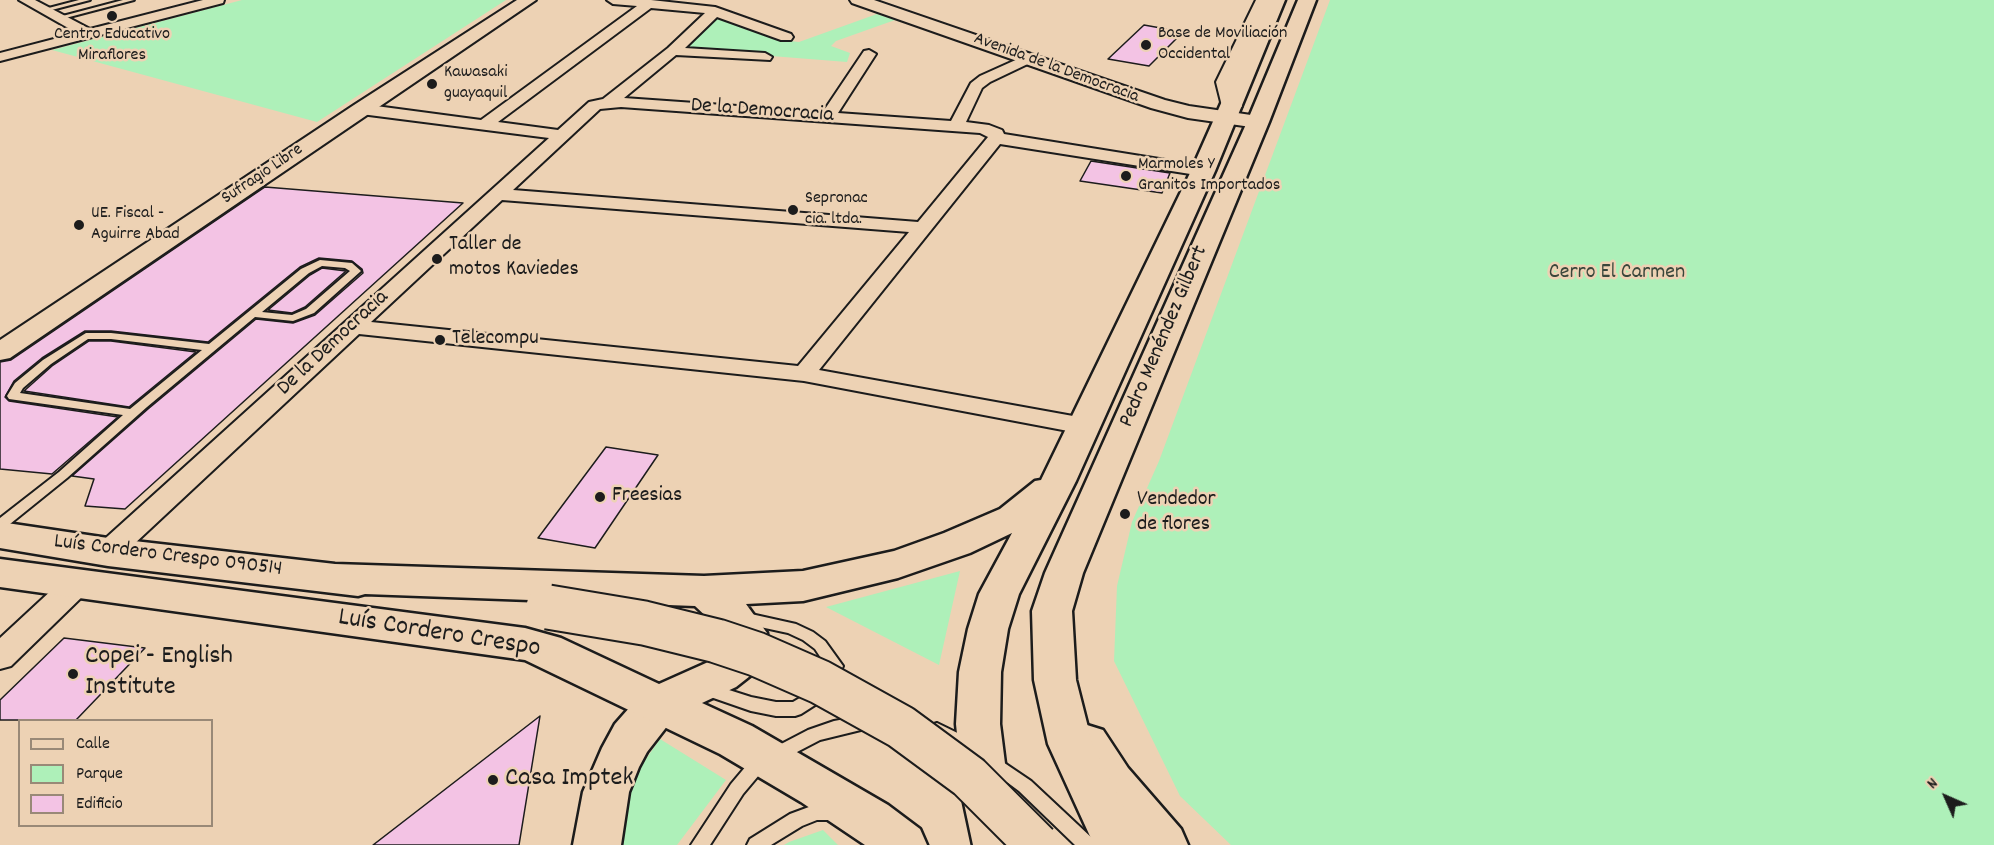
<!DOCTYPE html>
<html>
<head>
<meta charset="utf-8">
<style>
	body { margin:0 }
	#map { position:relative; width:1994px; height:845px; overflow:hidden; background:#edd2b4; font-family:Dekko,sans-serif }
	canvas { display:block }
	.legend { position:absolute; left:18px; top:719px; width:195px; height:108px; box-sizing:border-box; background:#edd2b4; border:2px solid #998977; margin:0; padding:8px 10px; list-style:none; font-size:18px; color:#1c1c1c }
	.legend li { display:flex; align-items:center; gap:12px; height:30px }
	.legend b { width:30px; border:2px solid #998977 }
	.north { position:absolute; left:1916px; top:767px; width:60px; height:60px; -webkit-text-stroke:4px #edd2b4; paint-order:stroke; rotate:315deg; font-size:16px; font-weight:700; line-height:24px; text-align:center; color:#1c1c1c }
	.north::after { content:''; display:block; margin:auto; width:21px; height:27px; background:#1c1c1c; clip-path:polygon(50% 0,100% 100%,50% 72%,0 100%) }
</style>
</head>
<body>
<div id="map">
<canvas width="1994" height="845"></canvas>
<ul class="legend">
<li><b style="height:8px;background:#edd2b4"></b>Calle</li>
<li><b style="height:16px;background:#aef0b9"></b>Parque</li>
<li><b style="height:16px;background:#f3c3e4"></b>Edificio</li>
</ul>
<div class="north">N</div>
</div>
<script>
const ctx = document.querySelector('canvas').getContext('2d');
ctx.lineJoin = 'round';
function fill(path, color) { ctx.fillStyle = color; ctx.fill(path, 'evenodd'); }
const shape = rows => new Path2D(rows.map(r => 'M' + r).join(''));
function trace(path, color, width, dash) { ctx.strokeStyle = color; ctx.lineWidth = width; ctx.lineCap = dash ? 'butt' : 'round'; ctx.setLineDash(dash || []); ctx.stroke(path); }
function write(font, color, halo, rows, align = 'center') {
  ctx.font = font + ' Dekko,sans-serif'; ctx.lineWidth = 5; ctx.setLineDash([]); ctx.textBaseline = 'middle'; ctx.strokeStyle = halo; ctx.fillStyle = color; for (const [text, x, y, turn = 0] of rows) {
    ctx.save(); ctx.translate(x, y); ctx.rotate((+turn || 0) * Math.PI / 180); ctx.textAlign = isNaN(turn) ? turn : align; if (halo) ctx.strokeText(text, 0, 0); ctx.fillText(text, 0, 0); ctx.restore();
  }
}
fill(shape([
	[242,0,506,0,317,122,52,50],
	[1330,0,1994,0,1994,845,1231,845,1180,796,1114,661,1117,586,1132,522,1159,461],
	[719,14,782,40,799,42,877,14,895,20,836,41,831,46,850,53,847,62,683,49],
	[960,571,939,665,826,607],
	[660,739,726,780,677,845,616,845,619,797],
	[823,830,838,845,784,845,789,842]
]), '#aef0b9');
const building = shape([
	[1144,25,1183,32,1149,66,1108,59,1144,25],
	[1091,161,1170,173,1162,193,1080,181,1091,161],
	[265,187,463,203,125,509,85,506,94,479,72,476,148,409,256,319,293,323,315,315,363,273,362,269,352,261,319,258,300,267,208,342,111,331,85,331,42,358,14,381,5,397,9,401,118,417,52,474,0,469,0,362,11,360,265,187],
	[322,268,346,271,305,307,292,313,268,310,310,275,322,268],
	[89,341,111,341,196,352,129,407,24,391,52,366,89,341],
	[606,447,658,455,595,548,538,538,606,447],
	[64,638,145,648,76,720,0,720,0,700,64,638],
	[540,716,519,845,373,845,540,716]
]);
fill(building, '#f3c3e4');
trace(building, '#1c1c1c', 1.5);
const service = shape([
	[79,0,90,0,44,12,41,10,79,0],
	[123,0,134,0,58,20,55,18,123,0],
	[320,260,352,263,361,271,314,313,293,321,255,317,147,407,67,478,5,528,0,530,0,518,59,472,123,415,9,399,7,396,15,383,43,360,86,333,111,333,209,344,301,269,320,260],
	[322,266,345,268,350,271,306,309,292,315,262,312,309,273,322,266],
	[88,339,111,339,202,350,130,409,20,393,23,388,51,364,88,339],
	[742,612,796,624,813,632,825,641,843,666,836,683,831,685,826,683,823,679,827,667,815,649,803,640,788,633,737,622,735,618,737,614,742,612],
	[707,683,751,697,776,702,793,702,820,686,826,688,828,693,826,698,801,714,795,716,776,716,751,711,702,694,699,689,702,684,707,683],
	[867,715,873,717,875,722,873,727,820,740,774,764,759,775,743,794,710,845,691,845,731,784,747,765,762,754,808,730,834,721,867,715],
	[937,723,978,743,980,748,978,753,972,755,966,753,931,735,929,730,931,725,937,723],
	[994,756,1031,781,1093,839,1096,845,1075,845,1019,791,988,768,986,763,988,758,994,756],
	[817,804,833,804,839,806,842,812,839,818,833,820,817,820,802,826,771,845,747,845,750,839,790,814,817,804]
]);
const minor = shape([
	[19,0,35,0,90,29,203,0,224,0,223,3,0,61,0,53,77,33,19,0],
	[607,0,651,0,715,7,791,34,793,37,791,40,781,40,717,17,685,48,765,53,772,57,770,60,676,55,624,98,823,112,864,51,869,50,876,54,838,113,951,121,971,83,980,76,1029,54,1036,58,1034,61,990,82,982,88,966,122,989,125,1002,130,1004,134,1209,167,1212,171,1209,175,1203,176,1000,144,819,370,1084,418,1093,421,1096,426,1093,431,1084,434,804,381,359,334,118,559,108,562,98,559,94,552,98,545,549,138,361,114,355,112,353,109,355,106,361,104,481,120,637,6,613,4,607,0],
	[651,8,705,13,668,48,603,99,589,102,558,130,498,122,651,8],
	[621,107,980,133,988,137,918,222,513,190,600,109,621,107],
	[502,200,909,232,798,366,371,322,502,200],
	[78,572,88,575,92,583,88,591,11,666,0,669,0,638,68,575,78,572]
]);
const tertiary = shape([
	[517,0,536,0,10,358,0,360,0,340,354,105,517,0],
	[850,0,874,0,1165,100,1189,106,1258,116,1265,118,1268,122,1265,126,1258,128,1188,118,1151,108,852,3,850,0],
	[1256,0,1272,0,1234,82,1242,106,1239,110,1232,112,1225,110,1222,106,1216,82,1256,0]
]);
const secondary = shape([
	[660,685,675,690,682,703,675,716,647,752,639,767,629,792,621,845,573,845,583,792,602,748,615,724,645,690,660,685],
	[1087,725,1103,730,1128,768,1181,829,1188,845,1134,845,1096,798,1065,744,1071,730,1087,725]
]);
const primary = shape([
	[1267,0,1285,0,1215,171,1076,481,1019,594,1008,629,1001,672,1000,724,1010,803,1021,845,973,845,964,803,956,724,959,672,968,629,979,594,1012,533,970,553,898,578,803,601,746,604,767,633,768,646,750,676,736,687,702,703,752,726,888,805,920,829,927,845,865,845,801,802,720,754,525,660,0,587,0,559,525,628,561,638,659,684,706,663,720,652,726,643,727,636,695,606,365,594,358,596,108,566,0,548,0,522,108,538,335,564,704,576,803,571,894,551,944,533,1000,509,1035,481,1041,480,1191,171,1267,0],
	[1298,0,1316,0,1269,122,1083,573,1072,611,1076,680,1092,743,1124,808,1138,829,1145,845,1094,845,1048,744,1034,680,1032,611,1045,573,1247,122,1298,0]
]);
trace(service, '#1c1c1c', 4);
trace(minor, '#1c1c1c', 4);
trace(tertiary, '#1c1c1c', 4);
trace(secondary, '#1c1c1c', 5);
trace(primary, '#1c1c1c', 5);
fill(service, '#edd2b4');
fill(minor, '#edd2b4');
fill(tertiary, '#edd2b4');
fill(secondary, '#edd2b4');
fill(primary, '#edd2b4');
const primaryBridge = shape([
	[548,607,644,623,717,641,756,654,820,682,901,727,969,777,1037,845]
]);
trace(primaryBridge, '#1c1c1c', 47, []);
trace(primaryBridge, '#edd2b4', 43);
for (const [x, y, r, color] of [
	[112,16,6,"#1c1c1c"],
	[1146,45,6,"#1c1c1c"],
	[432,84,6,"#1c1c1c"],
	[1126,176,6,"#1c1c1c"],
	[793,210,6,"#1c1c1c"],
	[79,225,6,"#1c1c1c"],
	[437,259,6,"#1c1c1c"],
	[440,340,6,"#1c1c1c"],
	[600,497,6,"#1c1c1c"],
	[1125,514,6,"#1c1c1c"],
	[73,674,6,"#1c1c1c"],
	[493,780,6,"#1c1c1c"]
]) { const dot = new Path2D(); dot.arc(x, y, r, 0, 2 * Math.PI); ctx.fillStyle = color; ctx.fill(dot); trace(dot, '#edd2b4', 2); }
write('18px', '#1c1c1c', '#edd2b4', [
	["Base de Moviliación",1158,35],
	["Occidental",1158,56],
	["Centro Educativo",112,36,"center"],
	["Miraflores",112,57,"center"],
	["Kawasaki",444,74],
	["guayaquil",444,95],
	["Marmoles Y",1138,166],
	["Granitos Importados",1138,187],
	["Sepronac",805,200],
	["cia. ltda.",805,221],
	["UE. Fiscal -",91,215],
	["Aguirre Abad",91,236]
], 'left');
write('18px', '#1c1c1c', '#edd2b4', [
	["Avenida de la Democracia",1056,69,20],
	["Sufragio Libre",263,175,-34]
]);
write('22px', '#1c1c1c', '#edd2b4', [
	["De la Democracia",762,112,4],
	["Pedro Menéndez Gilbert",1165,337,-67],
	["De la Democracia",334,344,-43],
	["Luís Cordero Crespo 090514",168,557,7]
]);
write('22px', '#1c1c1c', '#edd2b4', [
	["Taller de",449,246],
	["motos Kaviedes",449,271],
	["Telecompu",452,340],
	["Freesias",612,497],
	["Vendedor",1137,501],
	["de flores",1137,526]
], 'left');
write('22px', '#39463b', '#edd2b4', [
	["Cerro El Carmen",1617,274]
]);
write('27px', '#1c1c1c', '#edd2b4', [
	["Luís Cordero Crespo",439,635,9]
]);
write('27px', '#1c1c1c', '#edd2b4', [
	["Copei - English",85,658],
	["Institute",85,689],
	["Casa Imptek",505,780]
], 'left');
</script>
</body>
</html>
